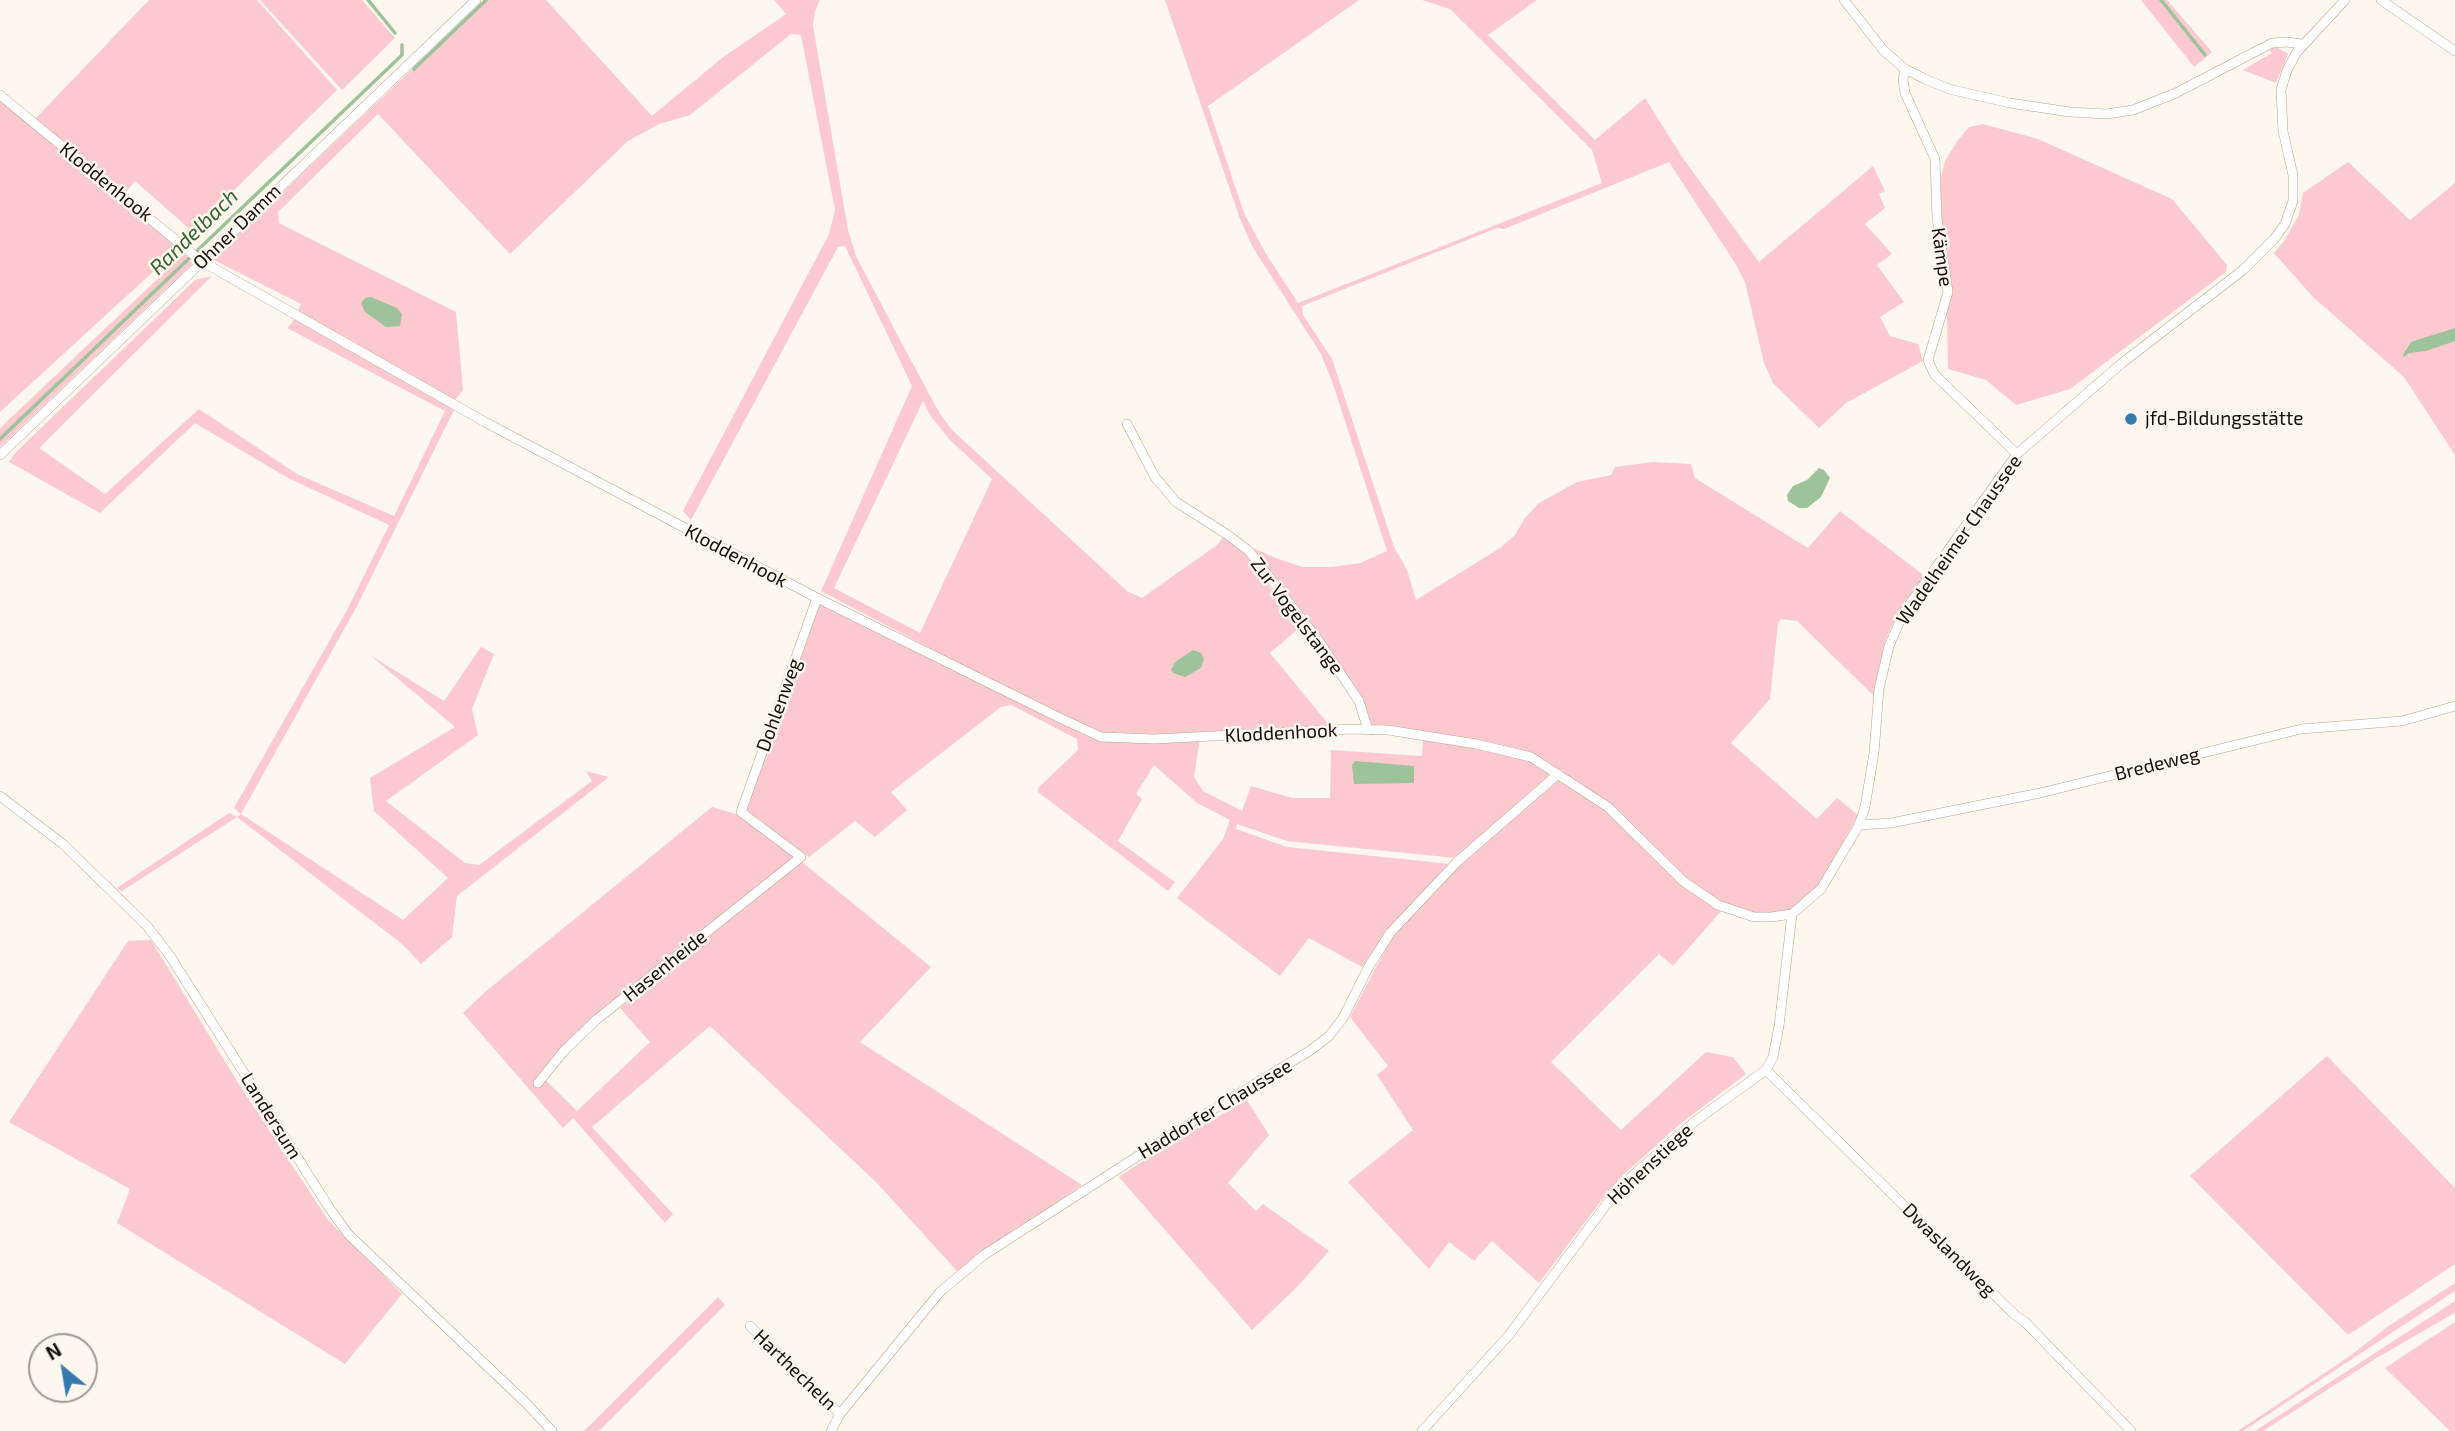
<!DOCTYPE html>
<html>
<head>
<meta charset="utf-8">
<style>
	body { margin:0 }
	#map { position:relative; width:2455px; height:1431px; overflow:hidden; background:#fdf7ee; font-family:"Exo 2",sans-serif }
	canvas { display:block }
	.north { position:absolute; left:28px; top:1333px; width:70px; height:70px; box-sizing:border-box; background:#fdf7ee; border:2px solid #a09a92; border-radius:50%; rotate:330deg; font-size:19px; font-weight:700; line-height:28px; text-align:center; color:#140f08 }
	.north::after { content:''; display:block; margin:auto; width:24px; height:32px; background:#337aaf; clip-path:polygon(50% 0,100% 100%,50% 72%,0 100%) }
</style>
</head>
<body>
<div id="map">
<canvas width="2455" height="1431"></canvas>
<div class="north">N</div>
</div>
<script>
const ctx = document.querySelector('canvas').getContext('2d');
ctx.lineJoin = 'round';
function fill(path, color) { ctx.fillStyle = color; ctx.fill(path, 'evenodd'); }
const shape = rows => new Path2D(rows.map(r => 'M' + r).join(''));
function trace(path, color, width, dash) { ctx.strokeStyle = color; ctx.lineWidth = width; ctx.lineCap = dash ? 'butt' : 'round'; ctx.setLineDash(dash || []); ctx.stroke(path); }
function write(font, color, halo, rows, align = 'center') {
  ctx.font = font + ' "Exo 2",sans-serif'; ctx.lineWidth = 5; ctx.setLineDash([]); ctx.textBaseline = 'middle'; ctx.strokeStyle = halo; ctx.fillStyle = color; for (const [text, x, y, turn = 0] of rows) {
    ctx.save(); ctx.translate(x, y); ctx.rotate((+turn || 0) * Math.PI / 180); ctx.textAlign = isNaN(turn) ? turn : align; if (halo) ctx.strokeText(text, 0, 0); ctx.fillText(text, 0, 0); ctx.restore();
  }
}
fill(shape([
	[149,0,257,0,337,90,192,231,135,181,126,192,35,119],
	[260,0,362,0,395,38,342,90],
	[485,0,546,0,652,116,722,58,786,14,774,0,820,0,815,11,813,26,848,230,856,256,900,340,940,414,952,430,1127,591,1142,598,1217,545,1224,536,1246,554,1299,628,1270,653,1330,726,1201,732,1194,777,1203,791,1242,811,1251,786,1292,798,1330,798,1331,750,1422,756,1423,740,1476,747,1530,761,1607,811,1722,910,1673,966,1659,954,1551,1062,1621,1130,1706,1052,1733,1057,1746,1074,1680,1124,1623,1175,1601,1201,1539,1283,1492,1241,1474,1261,1449,1242,1429,1269,1348,1182,1413,1130,1377,1075,1388,1066,1350,1017,1392,937,1461,863,1456,858,1287,841,1237,824,1236,829,1287,847,1450,864,1387,932,1362,967,1309,938,1280,976,1177,898,1223,839,1230,820,1197,803,1154,765,1136,794,1142,799,1118,841,1175,882,1168,891,1038,792,1038,788,1078,750,1077,739,1011,705,1001,707,891,792,907,810,875,837,855,821,809,857,745,809,818,603,995,691,1002,686,821,591,912,386,845,246,838,247,691,520,683,511,829,234,835,210,801,35,791,34,690,115,659,124,628,141,510,254,378,114,278,212,279,223,456,312,463,390,451,405,455,408,356,608,241,814,403,920,448,878,374,811,370,778,455,727,370,655,444,701,481,647,494,654,472,709,478,735,386,801,465,863,479,865,592,781,586,771,609,777,457,896,452,937,421,964,402,944,237,817,122,891,117,888,229,813,237,817,241,814,234,808,347,610,389,525,288,478,195,423,100,513,9,462,16,452,195,280,212,276,39,448,105,494,199,409,297,474,394,516,445,411,287,328,292,323,301,304,212,259],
	[923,401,930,415,949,439,992,479,920,633,834,588],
	[1165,0,1359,0,1208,106,1244,213,1266,254,1298,303,1602,183,1592,150,1450,9,1422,0,1537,0,1488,35,1595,140,1645,98,1682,157,1759,262,1873,166,1885,191,1879,194,1885,208,1865,224,1892,254,1877,265,1904,302,1880,317,1890,336,1918,344,1923,361,1846,403,1819,428,1773,383,1764,363,1745,282,1735,263,1669,162,1504,229,1497,228,1302,306,1303,315,1332,359,1394,547,1407,570,1416,600,1500,548,1515,535,1525,518,1539,503,1577,482,1611,475,1615,467,1653,462,1691,464,1695,478,1808,548,1840,511,1922,574,1922,579,1898,611,1884,644,1874,696,1797,621,1781,619,1778,623,1770,699,1731,743,1817,819,1837,798,1858,815,1820,884,1791,910,1755,914,1719,901,1687,879,1609,805,1532,753,1370,726,1364,701,1338,662,1253,548,1278,559,1303,567,1332,567,1360,563,1387,551,1333,384,1321,354,1252,246,1239,216],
	[2141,0,2167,0,2212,52,2194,67],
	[2269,48,2278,48,2288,54,2276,83,2243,70,2272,53],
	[0,97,179,248,0,412],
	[1983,124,2038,139,2172,199,2227,265,2226,272,2070,389,2016,405,1986,380,1948,369,1947,313,1951,293,1950,273,1942,233,1940,182,1945,161,1958,140,1969,127],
	[2348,162,2410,220,2455,183,2455,455,2404,377,2313,297,2274,253,2284,241,2299,215,2303,193],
	[185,253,192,264,0,447,0,428],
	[712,807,739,815,795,858,578,1035,540,1075,577,1111,650,1042,620,1008,802,862,931,967,860,1042,1082,1185,957,1271,877,1183,710,1026,592,1127,673,1214,665,1223,573,1118,563,1128,463,1013,485,992],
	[151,940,240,1086,328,1220,402,1294,345,1364,117,1223,130,1189,9,1122,128,941],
	[2327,1056,2455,1188,2455,1264,2348,1335,2190,1176],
	[1247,1100,1269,1135,1228,1183,1256,1211,1263,1204,1329,1251,1298,1286,1252,1330,1119,1177,1167,1145],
	[2455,1283,2455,1291,2243,1431,2238,1431,2350,1356,2387,1327],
	[718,1297,725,1305,599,1431,584,1431],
	[2455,1301,2455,1313,2451,1315,2375,1359,2263,1431,2255,1431],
	[2455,1322,2455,1431,2450,1431,2385,1368]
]), '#fcc9cf');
fill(shape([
	[371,297,397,308,402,314,400,326,386,327,365,312,361,303,365,298],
	[2455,328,2455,341,2426,351,2409,353,2404,357,2403,355,2411,342],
	[1819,468,1824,470,1830,478,1821,497,1807,508,1799,508,1788,501,1787,495,1793,486,1807,480],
	[1193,650,1201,653,1204,659,1201,668,1185,677,1173,673,1171,670,1175,662],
	[1355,761,1414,766,1414,783,1354,784,1352,765]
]), '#9ec39b');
trace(shape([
	[368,0,395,33],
	[2161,0,2205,55],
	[414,69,486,0],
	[0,439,402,55,402,45]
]), '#9ec39b', 3.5);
const street = shape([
	[1844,0,1884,51,1905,69,1925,79,1949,89,2010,103,2070,112,2106,114,2133,110,2176,93,2272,43,2287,42,2302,44],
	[2381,0,2455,51],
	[1905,69,1903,80,1905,93,1935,159,1937,218,1948,292,1928,360,1934,374,2017,454],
	[0,95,201,261,485,422,817,598,1060,718,1101,737,1154,739,1352,729,1388,730,1476,744,1531,757,1608,807,1683,881,1718,905,1754,917,1771,917,1792,914,1821,889,1859,825,1865,807,1874,753,1879,689,1889,646,1904,612,2017,454,2122,363,2243,270,2275,238,2285,224,2293,201,2293,175,2283,131,2281,90,2287,70,2297,52,2345,0],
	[1127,424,1155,477,1176,502,1228,535,1249,551,1318,640,1359,701,1368,730],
	[0,455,476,0],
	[0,796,63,844,147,926,170,956,328,1206,348,1234,527,1404,552,1431],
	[1859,825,1891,823,2040,793,2301,729,2402,721,2455,706],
	[1766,1070,2015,1315,2025,1322,2131,1431],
	[538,1083,563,1052,596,1020,801,857,741,812,817,598],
	[750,1326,840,1414],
	[831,1431,840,1414,940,1292,984,1255,1166,1138,1311,1050,1329,1036,1343,1018,1368,968,1390,933,1457,862,1558,774],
	[1422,1431,1509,1335,1609,1201,1633,1175,1694,1122,1766,1070,1773,1057,1779,1026,1792,914]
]);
trace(street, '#b5a692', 10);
trace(street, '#fff', 9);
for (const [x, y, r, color] of [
	[2131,419,7,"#337aaf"]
]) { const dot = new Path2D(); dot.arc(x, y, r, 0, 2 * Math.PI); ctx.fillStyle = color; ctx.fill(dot); trace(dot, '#fdf7ee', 2.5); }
write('19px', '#140f08', '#fdf7ee', [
	["Kloddenhook",106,182,39],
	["Ohner Damm",237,227,-44],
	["Kämpe",1942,257,82],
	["Wadelheimer Chaussee",1959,540,-55],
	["Kloddenhook",736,556,28],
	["Zur Vogelstange",1297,616,53],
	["Dohlenweg",779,705,-70],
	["Kloddenhook",1281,733,-3],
	["Bredeweg",2157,764,-14],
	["Hasenheide",665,966,-39],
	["Haddorfer Chaussee",1215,1109,-31],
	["Landersum",271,1116,58],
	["Höhenstiege",1650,1164,-43],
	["Dwaslandweg",1949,1250,45],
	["Harthecheln",795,1370,44]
]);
write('19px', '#140f08', '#fdf7ee', [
	["jfd-Bildungsstätte",2145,419]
], 'left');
write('italic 21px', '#326431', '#fdf7ee', [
	["Randelbach",194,232,-44]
]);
</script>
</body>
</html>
